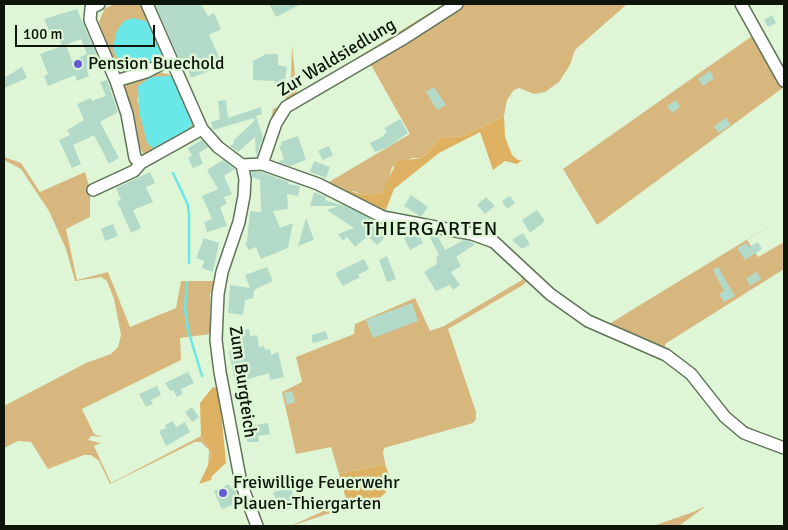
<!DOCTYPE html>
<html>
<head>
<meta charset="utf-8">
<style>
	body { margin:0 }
	#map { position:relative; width:788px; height:530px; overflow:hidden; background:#def6d6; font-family:Signika,sans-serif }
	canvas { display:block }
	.frame { position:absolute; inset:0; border:5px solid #0e160b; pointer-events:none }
	.scale { position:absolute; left:15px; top:25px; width:140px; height:22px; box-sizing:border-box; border:2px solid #0e160b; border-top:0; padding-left:6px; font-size:15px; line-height:18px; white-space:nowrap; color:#0e160b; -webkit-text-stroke:4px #def6d6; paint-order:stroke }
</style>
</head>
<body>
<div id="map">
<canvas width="788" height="530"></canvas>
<div class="frame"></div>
<div class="scale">100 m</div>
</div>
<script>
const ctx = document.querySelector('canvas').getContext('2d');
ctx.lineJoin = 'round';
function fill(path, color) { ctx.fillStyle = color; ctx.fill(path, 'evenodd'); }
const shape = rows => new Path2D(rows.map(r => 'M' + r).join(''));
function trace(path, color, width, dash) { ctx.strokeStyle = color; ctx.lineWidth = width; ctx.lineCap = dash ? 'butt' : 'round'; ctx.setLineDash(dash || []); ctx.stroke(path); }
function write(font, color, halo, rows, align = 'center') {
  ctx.font = font + ' Signika,sans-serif'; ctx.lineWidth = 5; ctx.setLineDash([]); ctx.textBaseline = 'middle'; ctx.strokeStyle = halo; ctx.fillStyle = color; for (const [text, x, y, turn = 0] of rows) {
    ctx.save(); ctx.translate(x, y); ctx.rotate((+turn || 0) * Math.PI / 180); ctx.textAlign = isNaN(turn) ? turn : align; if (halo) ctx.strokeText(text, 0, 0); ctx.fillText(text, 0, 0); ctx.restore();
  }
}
fill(shape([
	[115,4,141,4,161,38,166,52,163,59,158,63,128,72,120,70,113,65,99,22,105,8],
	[444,4,451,4,284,106,264,156,273,109,284,104,291,76,292,45,297,95],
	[463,4,627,4,575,50,570,65,559,82,545,92,534,94,519,88,514,90,507,100,504,116,463,136,440,138,422,158,412,158,392,167,388,183,382,193,362,195,354,191,346,192,329,182,410,134,370,63],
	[755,34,784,87,597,225,563,169],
	[152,71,168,74,173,77,194,125,191,132,137,97,147,142,159,149,144,155,137,142,125,87,127,82],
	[4,157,21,163,40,192,85,172,90,189,90,217,66,229,77,280,108,272,130,327,176,308,181,281,215,281,210,294,211,334,180,338,181,360,82,409,94,434,102,437,91,436,88,440,101,443,94,446,111,483,201,436,210,449,212,457,208,467,209,450,201,442,195,442,110,484,99,461,91,455,84,455,48,469,31,442,18,441,4,448,4,406,86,363,111,354,118,347,121,335,114,299,107,281,101,277,75,281,66,249,49,211,21,169,4,160],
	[784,217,747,240,758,257,784,242,784,269,665,344,665,349,689,365,735,418,750,428,784,445,739,424,727,414,689,369,650,345,643,337,628,334,613,324,607,327,602,326,573,309,528,269,522,259,571,306,590,317,609,324],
	[523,271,526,282,523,285,448,329,476,412,476,419,473,423,384,448,383,453,386,467,380,465,339,474,331,447,296,454,282,392,302,382,296,357,354,334,355,324,415,298,430,331,444,326,522,280],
	[347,502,352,506,291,526,334,506],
	[706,506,679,526,653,526,693,512]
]), '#d8b77f');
fill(shape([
	[504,116,505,137,512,155,518,160,522,160,517,164,505,161,493,170,480,132,439,153,394,189,385,212,346,192,348,190,362,195,382,193,397,161,422,158,440,138,463,136],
	[213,387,217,388,219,392,226,463,212,476,211,480,199,484,212,457,210,449,201,436,200,403],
	[381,465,386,467,389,475,386,492,381,497,352,506,347,502,339,474]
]), '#deb162');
fill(shape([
	[133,18,146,21,151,27,162,51,161,58,138,67,122,65,115,54,113,46,117,30,124,21],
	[170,76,176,81,192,112,192,122,189,132,159,149,151,147,147,142,139,112,138,86,151,77]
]), '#6ae7e7');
trace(shape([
	[173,173,188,205,189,214,189,263],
	[187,282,185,308,188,330,202,376]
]), '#6ae7e7', 2.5);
fill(shape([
	[155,4,201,4,208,16,214,13,221,29,209,35,220,59,209,63,212,70,191,78,187,66,183,67],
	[269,4,301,4,276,17],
	[77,9,101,65,87,71,89,76,77,81,75,75,48,86,44,76,48,74,40,54,62,46,56,30,50,33,44,19],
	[81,39,87,54,72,61,66,45],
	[772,15,776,23,768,27,764,20],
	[266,54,278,54,278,65,287,67,284,87,274,85,275,81,253,80,253,61],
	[22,67,27,78,4,88,4,78],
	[710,71,714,78,703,86,698,79],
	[107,80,118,112,100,122,119,158,109,164,94,135,73,145,81,164,72,168,59,140,70,135,67,130,84,120,77,104,91,98,92,101,106,96,100,82],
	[434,87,446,105,437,110,426,92],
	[226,100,228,118,261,107,262,114,256,116,263,137,256,157,255,137,238,152,230,146,234,143,233,141,254,121,254,118,213,130,211,122,220,119,218,101],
	[676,100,680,107,672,113,667,106],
	[726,118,731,125,719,133,714,126],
	[400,119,408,133,390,146,375,152,370,143,384,136,383,135,387,132,384,128],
	[298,136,306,160,290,166,278,162,284,159,279,146,282,145,281,142],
	[202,140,208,147,199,153,203,164,193,168,188,158,192,156,188,148],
	[329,146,333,155,323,160,318,151],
	[223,160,235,169,224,176,232,194,224,197,227,204,220,207,227,226,207,232,204,222,212,219,202,196,218,189,207,170],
	[314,161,330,167,326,178,310,172],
	[150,172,155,183,146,187,153,202,133,210,141,228,131,233,117,201,121,200,116,188],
	[252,172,261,172,289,182,288,184,300,186,298,196,287,194,288,209,273,211,280,228,293,223,288,248,261,259,256,247,248,250,245,243,247,242,250,211,261,212,260,180,252,177],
	[314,192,326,197,325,200,345,206,382,224,390,232,377,245,368,236,355,247,347,237,343,241,338,234,354,228,327,210,338,206,310,206],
	[411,195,428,207,421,217,404,206],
	[510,196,515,203,507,209,502,201],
	[486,197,495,206,485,214,477,205],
	[537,210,545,221,530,233,522,220],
	[306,218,314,240,298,246],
	[113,224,118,236,105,241,101,229],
	[417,231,423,243,410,250,404,238],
	[523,233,530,244,522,249,512,240],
	[428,234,437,235,445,250,464,240,474,243,474,245,456,257,461,266,451,272,460,285,453,290,450,285,436,291,424,272,437,264,436,257,439,255],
	[204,238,219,243,213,272,202,268,204,261,196,258],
	[758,242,762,249,745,260,737,248,746,243,749,247],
	[387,256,396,279,387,282,379,260],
	[364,259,369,269,358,275,360,277,343,286,335,273],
	[267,267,273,281,254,290,253,298,245,300,243,315,228,313,230,285,250,288,245,275],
	[718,267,735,296,724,302,719,294,724,291,713,270],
	[757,272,761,279,750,286,746,278],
	[412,303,418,321,373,338,366,320],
	[249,329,250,336,257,335,259,347,264,346,265,350,270,349,271,355,278,352,284,377,270,380,269,373,235,383,229,351,242,349,240,330],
	[326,331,328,339,313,343,311,335],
	[188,372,194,383,181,389,183,394,177,397,173,390,170,391,165,383],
	[157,386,161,395,151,400,153,404,146,407,139,394],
	[292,391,295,402,287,405,284,393],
	[248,396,250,405,239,407,238,398],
	[192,407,199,417,192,422,185,412],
	[173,421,176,427,185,422,190,432,166,446,159,431,166,428,165,425],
	[268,423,270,434,258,436,259,442,247,442,244,427],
	[229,484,231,488,234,487,237,495,234,496,237,503,222,509,214,491],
	[290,485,296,506,282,512,273,493]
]), '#b3dac9');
const minor = shape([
	[99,4,91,8,90,20,116,81,127,114,135,158,141,163,202,129],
	[147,4,202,129,218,147,242,165,245,179,244,196,239,222,222,272,218,294,216,340,220,372,241,483,257,526],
	[741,4,784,81],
	[116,81,146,72,171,59],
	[262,164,276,123,286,107,401,40,457,4],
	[242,165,262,164,318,184,383,217,472,234,494,242,550,294,588,321,666,355,691,374,725,417,744,433,784,448],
	[93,190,134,171,141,163]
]);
trace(minor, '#5f7458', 14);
trace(minor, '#fff', 11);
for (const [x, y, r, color] of [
	[78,64,5,"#6359d2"],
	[223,493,5,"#6359d2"]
]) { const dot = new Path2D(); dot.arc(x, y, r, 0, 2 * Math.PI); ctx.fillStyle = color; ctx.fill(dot); trace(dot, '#def6d6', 2); }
write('18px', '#0e160b', '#def6d6', [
	["Zur Waldsiedlung",337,58,-31],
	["Zum Burgteich",242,382,82]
]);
write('18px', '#0e160b', '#def6d6', [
	["Pension Buechold",88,64],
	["Freiwillige Feuerwehr",233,483],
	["Plauen-Thiergarten",233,504]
], 'left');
ctx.letterSpacing = '1px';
write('20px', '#0e160b', '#def6d6', [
	["THIERGARTEN",431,230]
]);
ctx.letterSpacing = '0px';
</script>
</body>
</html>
